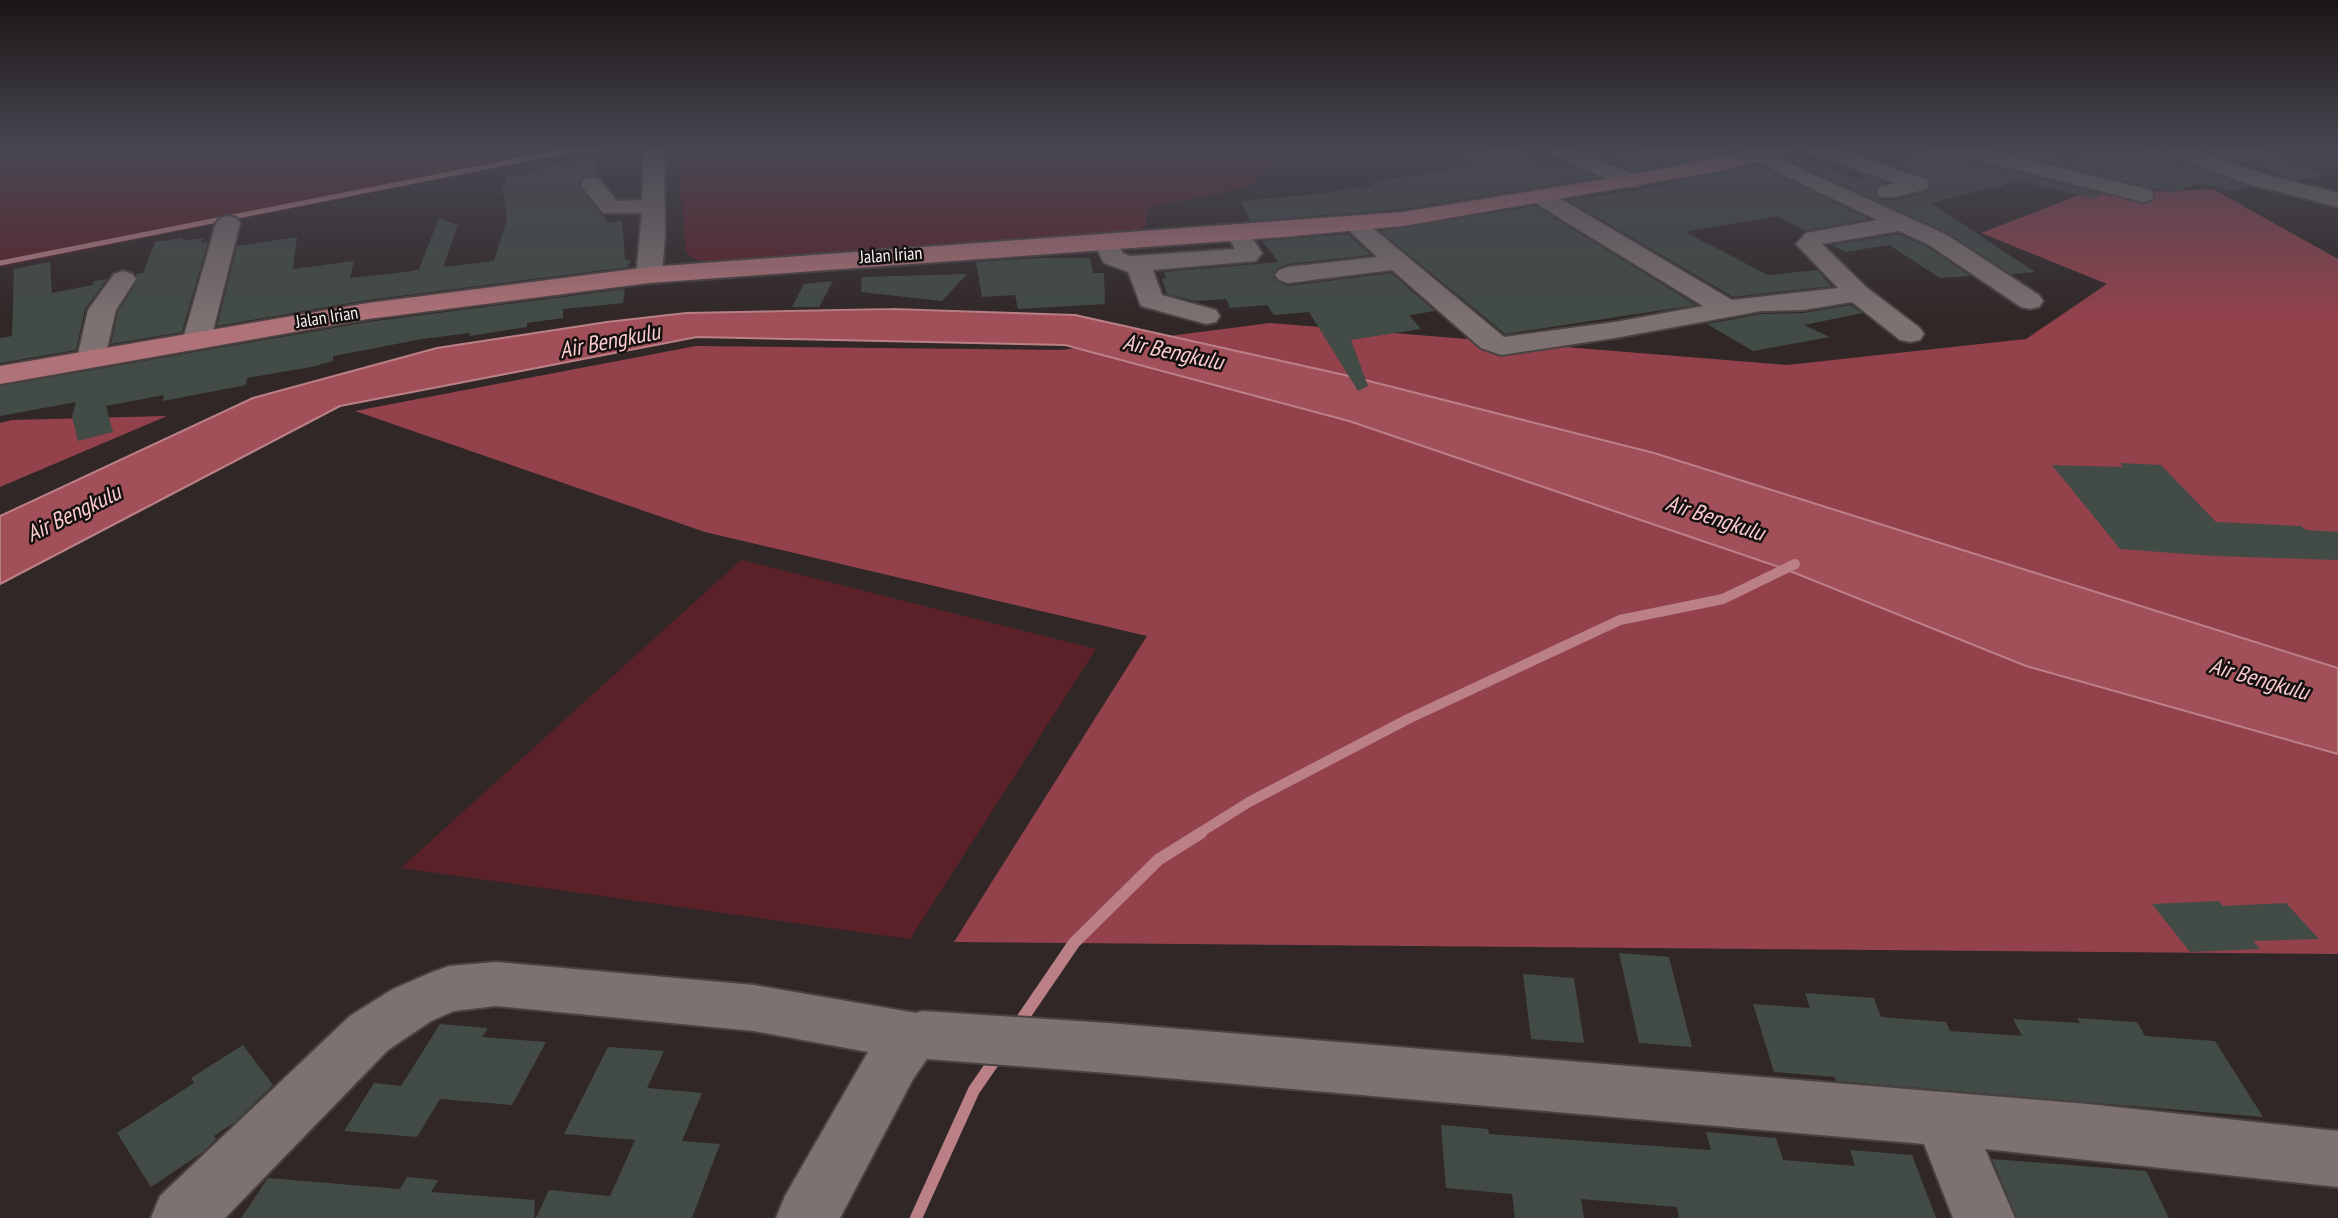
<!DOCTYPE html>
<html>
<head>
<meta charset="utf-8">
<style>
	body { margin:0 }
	canvas { display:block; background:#312727 }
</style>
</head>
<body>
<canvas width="2338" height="1218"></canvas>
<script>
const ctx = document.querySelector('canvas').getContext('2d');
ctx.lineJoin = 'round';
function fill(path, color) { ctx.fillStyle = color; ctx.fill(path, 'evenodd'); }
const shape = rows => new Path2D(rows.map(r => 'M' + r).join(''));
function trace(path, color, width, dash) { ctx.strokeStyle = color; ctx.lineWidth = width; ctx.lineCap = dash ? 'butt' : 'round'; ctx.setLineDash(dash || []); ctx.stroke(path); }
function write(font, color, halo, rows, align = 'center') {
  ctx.font = font + ' "PT Sans Narrow",sans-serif'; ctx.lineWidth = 5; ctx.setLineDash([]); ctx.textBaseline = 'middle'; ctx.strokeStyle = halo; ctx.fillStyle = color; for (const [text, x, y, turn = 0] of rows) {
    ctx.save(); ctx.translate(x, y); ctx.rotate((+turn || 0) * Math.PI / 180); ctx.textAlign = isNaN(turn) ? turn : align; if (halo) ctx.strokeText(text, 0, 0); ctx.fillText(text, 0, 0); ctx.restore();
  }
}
fill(shape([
	[0,149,589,149,0,267],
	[677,149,1374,149,1287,161,1269,167,1251,184,1235,190,1151,207,1146,216,1146,226,1137,232,710,262,694,259,686,252],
	[741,560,1096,649,910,939,401,868]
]), '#5b2129');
fill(shape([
	[2213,189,2338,259,2338,954,954,942,1147,636,705,532,355,411,696,346,1061,350,1270,323,1787,365,2026,339,2107,284,1981,233,2079,195],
	[167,416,0,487,0,423,12,420]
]), '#93424c');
const water = shape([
	[892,309,1075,315,1349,376,1654,453,2338,668,2338,754,2026,666,1785,569,1349,421,1065,345,697,337,340,406,0,584,0,516,253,398,437,348,607,322,686,313,892,309]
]);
fill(water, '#a14f58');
trace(water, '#bb8086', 2);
trace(shape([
	[0,263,571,150,597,149]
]), '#bb8086', 5);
trace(shape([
	[1198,834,1249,802,1408,719,1620,620,1723,599,1795,564]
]), '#bb8086', 10);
trace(shape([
	[1018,1025,1074,943,1158,860,1201,833],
	[916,1218,974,1090,999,1054]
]), '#bb8086', 12);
fill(shape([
	[1491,149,1518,149,1553,166,1567,163,1597,178,1403,209,1250,221,1240,201,1339,192,1336,190,1375,186,1370,183,1472,165,1454,155],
	[1648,149,1748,149,1633,172,1600,157],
	[1926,149,1947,150,1951,156,2101,194,2095,199,2015,180,1996,189,1990,188,1931,203,2035,272,2011,274,1948,233,1790,161,1803,158,1857,179,1865,175,1886,183,1878,186,1875,193,1880,200,1896,200,1927,192,1931,185,1927,177,1890,164],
	[2019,149,2061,156,2161,149,2166,155,2250,187,2228,191,2199,183,2173,193,2014,154],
	[2266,149,2326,175,2297,180,2201,150],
	[594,157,598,177,583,177,578,185,601,215,605,216,607,223,622,221,625,260,630,260,628,267,368,300,217,326,237,246,297,237,293,269,354,261,350,278,413,271,419,269,439,218,458,225,443,267,494,261,507,219,502,186,505,186,505,177,537,173,537,167],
	[1756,164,1869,219,1805,231,1777,216,1685,232,1768,275,1817,270,1832,286,1733,297,1568,200,1638,190],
	[1535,206,1696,305,1505,334,1380,231],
	[1348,234,1371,255,1288,264,1277,268,1273,277,1278,282,1288,286,1391,273,1435,311,1409,315,1421,329,1351,340,1368,386,1358,391,1309,312,1274,315,1267,305,1230,308,1226,299,1195,301,1167,294,1162,279,1166,278,1164,272,1279,262,1262,241],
	[1899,234,1928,247,1970,276,1940,278,1889,245,1845,252,1832,245],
	[183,238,182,241,203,238,201,243,208,242,182,332,111,344,118,311,138,280,136,274,143,273,155,242],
	[1042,258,1090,258,1093,273,1104,273,1105,304,1018,309,1015,295,982,297,976,262],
	[50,262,52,293,93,285,94,281,107,279,85,309,76,350,0,363,0,338,12,336,14,269],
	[967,274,942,301,861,292,862,277],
	[833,281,819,307,792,307,804,284],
	[625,289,623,303,563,309,563,318,527,323,527,327,470,336,470,333,422,339,360,351,333,356,333,361,311,367,247,378,246,385,163,401,164,395,106,406,113,432,78,441,72,416,76,402,0,416,0,386,368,322],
	[1851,305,1862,313,1804,325,1830,337,1753,351,1707,324,1761,314,1803,313],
	[2120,463,2161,465,2216,522,2301,526,2306,530,2338,532,2338,560,2214,556,2120,549,2052,465,2124,467],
	[2219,901,2223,906,2286,903,2319,939,2253,941,2260,949,2190,952,2152,904],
	[1619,953,1669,957,1692,1047,1639,1043],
	[1523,974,1574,978,1584,1043,1531,1039],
	[1805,993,1874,998,1881,1017,1946,1022,1950,1031,2022,1036,2013,1019,2080,1023,2077,1018,2137,1022,2145,1036,2215,1041,2263,1117,1836,1081,1835,1077,1774,1072,1753,1004,1810,1008],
	[440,1024,488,1028,482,1037,546,1042,512,1105,440,1099,417,1137,344,1131,374,1083,401,1086],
	[243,1045,273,1085,235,1122,214,1136,216,1139,203,1152,151,1187,117,1133,194,1083,191,1078],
	[608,1047,664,1051,647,1088,702,1093,682,1141,720,1144,692,1218,536,1218,549,1190,610,1196,635,1140,564,1134],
	[1441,1125,1488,1129,1489,1134,1711,1150,1706,1132,1776,1138,1783,1160,1855,1166,1850,1150,1912,1155,1936,1218,1679,1218,1677,1207,1581,1199,1584,1218,1515,1218,1512,1194,1446,1188],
	[1992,1159,2146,1171,2169,1218,2017,1218],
	[407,1177,438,1180,431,1192,535,1200,534,1218,241,1218,268,1178,400,1189]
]), '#424b45');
const minor = shape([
	[644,149,664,149,665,236,662,275,658,280,649,283,640,280,636,275,642,213,603,213,581,185,584,180,592,178,600,180,617,201,642,200,644,149],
	[1548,149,1574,149,1638,177,1641,182,1638,187,1622,187,1551,153,1548,149],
	[1807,149,1836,149,1926,179,1929,184,1926,189,1896,197,1880,197,1877,192,1880,187,1895,183,1810,153,1807,149],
	[1949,149,1983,149,2151,190,2154,195,2151,200,2143,202,1952,153,1949,149],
	[2164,149,2192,149,2260,173,2338,193,2338,207,2244,183,2167,153,2164,149],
	[1760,150,1947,235,2039,295,2043,301,2039,307,2030,309,2021,307,1929,245,1899,231,1822,244,1866,287,1920,328,1924,334,1920,340,1910,342,1900,340,1852,302,1803,310,1761,311,1615,338,1501,355,1481,348,1392,270,1288,283,1279,280,1275,275,1279,270,1288,267,1377,257,1342,224,1346,219,1354,217,1362,219,1504,337,1615,322,1703,306,1535,203,1532,198,1535,193,1543,191,1551,193,1732,300,1838,288,1796,244,1806,233,1877,220,1753,160,1749,156,1753,152,1760,150],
	[228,216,236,218,240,223,211,339,207,345,197,347,187,345,183,339,216,223,220,218,228,216],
	[1238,226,1246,228,1262,253,1256,261,1153,270,1162,295,1216,310,1220,316,1216,322,1206,324,1141,306,1128,272,1104,263,1093,242,1096,237,1105,235,1114,237,1123,253,1130,256,1235,249,1226,233,1230,228,1238,226],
	[123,271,132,274,136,279,116,310,105,358,101,364,91,367,81,364,77,358,88,310,114,274,123,271],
	[496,962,754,985,916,1013,922,1011,1108,1023,2088,1104,2338,1131,2338,1187,1985,1149,2015,1218,1953,1218,1924,1144,1108,1073,927,1059,913,1079,840,1218,776,1218,785,1196,868,1052,754,1031,496,1006,454,1011,431,1021,388,1050,225,1218,151,1218,160,1196,350,1016,393,989,430,973,449,966,496,962]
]);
const major = shape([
	[1759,149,1792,149,1789,153,1725,170,1403,226,1283,237,649,283,368,319,0,384,0,366,368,303,649,267,1403,212,1630,175,1759,149]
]);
trace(minor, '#4a4242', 4);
trace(major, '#4a4242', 4);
fill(minor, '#7d7171');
fill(major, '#af7278');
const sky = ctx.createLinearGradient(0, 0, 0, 319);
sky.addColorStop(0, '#1b1515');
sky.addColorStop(0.47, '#484752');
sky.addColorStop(1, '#48475200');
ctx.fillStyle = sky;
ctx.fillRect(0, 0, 2338, 319);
write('18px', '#f9f2f2', '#161111', [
	["Jalan Irian",891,256,-4],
	["Jalan Irian",327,318,-9]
]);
write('italic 23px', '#fccbcd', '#161111', [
	["Air Bengkulu",610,342,-11],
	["Air Bengkulu",1173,353,12],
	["Air Bengkulu",74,514,-26],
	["Air Bengkulu",1715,519,18],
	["Air Bengkulu",2259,680,16]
]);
</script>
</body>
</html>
